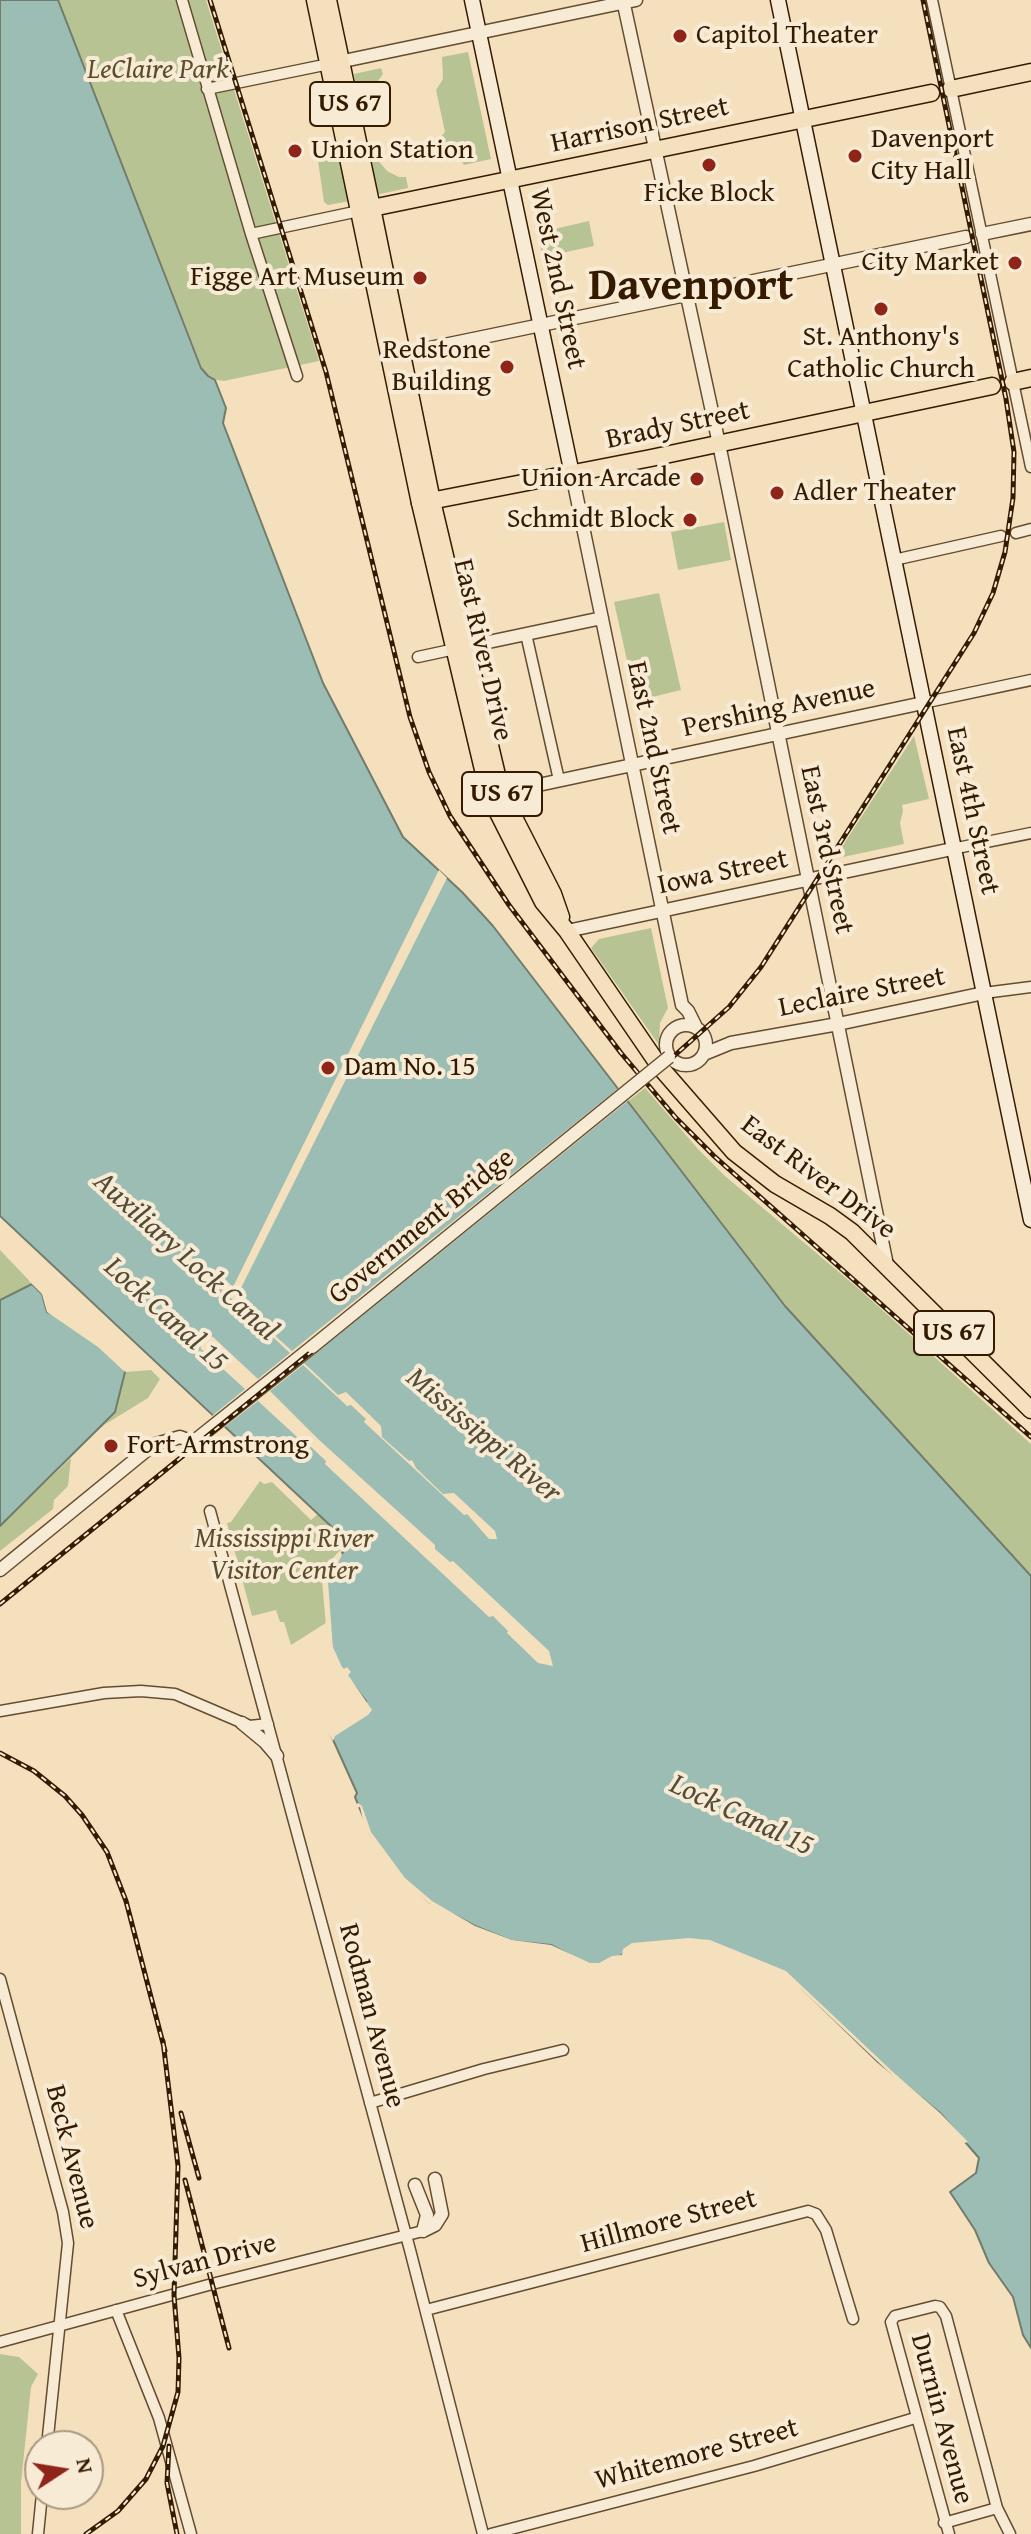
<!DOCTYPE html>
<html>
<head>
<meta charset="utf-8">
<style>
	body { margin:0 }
	#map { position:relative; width:1031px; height:2534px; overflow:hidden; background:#f5e0be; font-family:"Gentium Book Plus",serif }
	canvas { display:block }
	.north { position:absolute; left:24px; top:2430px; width:80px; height:80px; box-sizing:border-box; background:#f8ebd5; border:2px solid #aa9880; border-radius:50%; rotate:78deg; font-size:22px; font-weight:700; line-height:32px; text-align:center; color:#341b00 }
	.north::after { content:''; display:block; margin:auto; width:28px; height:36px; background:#8f2418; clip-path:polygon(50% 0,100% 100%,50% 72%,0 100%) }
</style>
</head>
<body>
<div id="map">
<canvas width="1031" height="2534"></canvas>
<div class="north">N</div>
</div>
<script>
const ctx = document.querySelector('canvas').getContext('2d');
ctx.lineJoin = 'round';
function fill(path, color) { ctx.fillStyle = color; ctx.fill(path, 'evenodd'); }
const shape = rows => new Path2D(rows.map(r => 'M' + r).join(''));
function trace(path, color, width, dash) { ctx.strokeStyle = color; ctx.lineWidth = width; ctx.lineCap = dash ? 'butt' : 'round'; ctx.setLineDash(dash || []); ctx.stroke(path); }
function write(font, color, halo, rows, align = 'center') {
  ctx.font = font + ' "Gentium Book Plus",serif'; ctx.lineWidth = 8; ctx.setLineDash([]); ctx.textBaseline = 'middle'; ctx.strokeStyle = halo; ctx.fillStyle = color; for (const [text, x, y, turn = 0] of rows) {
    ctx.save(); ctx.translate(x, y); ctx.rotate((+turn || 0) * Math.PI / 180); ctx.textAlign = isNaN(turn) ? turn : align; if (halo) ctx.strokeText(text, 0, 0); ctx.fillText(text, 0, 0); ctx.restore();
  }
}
fill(shape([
	[58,0,206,0,319,361,224,381,211,379,204,373],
	[468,52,491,159,464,165,456,151,439,143,439,139,445,132,436,90,443,79,442,57],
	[381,68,383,74,370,92,362,119,354,74],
	[369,146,376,158,387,171,399,177,406,177,408,188,380,194,377,192],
	[339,150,350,201,328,205,324,202,317,154],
	[589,221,594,246,543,257,537,233],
	[724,522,731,560,678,570,671,532],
	[659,593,681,690,636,701,614,602],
	[914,736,929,799,902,805,903,811,900,823,904,844,834,859],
	[651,928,668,1008,660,1023,659,1045,591,948,599,939],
	[645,1088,698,1149,725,1176,859,1289,1031,1444,1031,1576,817,1343,755,1269,627,1102],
	[0,1250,42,1294,0,1325],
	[151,1370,160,1379,148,1398,104,1425,84,1444,125,1372],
	[71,1458,68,1486,54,1500,53,1509,0,1551,0,1526],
	[260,1481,264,1484,272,1482,311,1520,318,1514,341,1536,335,1544,343,1553,332,1565,329,1621,291,1645,284,1622,280,1622,276,1610,252,1616,227,1523,231,1522],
	[0,2354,19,2357,38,2374,31,2387,21,2483,21,2534,0,2534]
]), '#b8c394');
const water = shape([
	[0,0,58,0,201,368,208,376,215,380,226,408,223,423,323,683,403,837,462,892,493,926,785,1306,1031,1576,1031,2348,1023,2335,1013,2297,989,2263,975,2230,950,2192,976,2173,979,2158,940,2113,878,2062,786,1973,701,1940,632,1945,622,1955,603,1965,590,1966,551,1945,512,1941,475,1926,429,1902,400,1877,371,1836,355,1797,357,1793,330,1733,366,1712,366,1701,341,1669,332,1648,326,1580,332,1565,350,1544,0,1216,0,0],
	[32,1284,42,1294,47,1312,74,1323,122,1361,125,1372,115,1412,0,1526,0,1300,32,1284]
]);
fill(water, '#9cbdb4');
trace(water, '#727c6c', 2);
fill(shape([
	[439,870,447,878,239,1292,258,1311,259,1321,292,1351,620,1087,630,1099,304,1363,338,1395,346,1392,381,1426,382,1437,409,1461,412,1460,416,1468,443,1494,454,1493,495,1531,497,1539,489,1539,467,1514,464,1515,364,1422,366,1419,351,1405,347,1406,303,1365,270,1391,318,1439,435,1545,435,1549,450,1562,453,1561,549,1651,553,1666,538,1663,507,1633,508,1631,493,1616,489,1617,325,1464,326,1461,311,1447,308,1447,258,1401,222,1429,0,1222,0,1219,212,1416,245,1389,201,1349,198,1334,213,1337,258,1379,290,1353,126,1201,125,1196,203,1269,214,1269,233,1287],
	[35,1280,45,1292,50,1309,76,1320,125,1359,128,1368,125,1372,98,1347,47,1312,42,1294,29,1281],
	[340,1550,342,1555,328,1582,333,1647,342,1667,344,1669,347,1667,351,1672,348,1675,372,1710,368,1715,335,1736,333,1741,328,1732,364,1709,362,1703,337,1670,328,1649,322,1580,329,1563],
	[358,1803,362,1806,371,1832,405,1878,432,1901,475,1926,512,1940,551,1945,590,1963,599,1963,612,1956,622,1955,623,1949,632,1943,689,1938,710,1940,786,1971,894,2073,940,2113,968,2142,964,2143,802,1990,779,1973,702,1944,680,1943,638,1947,608,1966,593,1969,546,1947,503,1942,435,1908,405,1884,394,1874,373,1842,364,1825,360,1807,356,1808,355,1805]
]), '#f5e0be');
const minor = shape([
	[182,0,251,234,297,376],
	[932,0,1031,467],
	[207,89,329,64],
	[251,234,359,211],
	[1016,533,1031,529],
	[894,560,1001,536],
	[526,634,559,780],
	[418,657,455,649],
	[923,703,1031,680],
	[952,849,1031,833],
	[984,993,1031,987],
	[210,1511,410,2250,483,2534],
	[0,1711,104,1693,141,1691,175,1694,250,1726,268,1724],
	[0,1979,63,2212,68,2243,47,2446],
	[370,2103,484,2069,563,2050],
	[116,2310,159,2418,191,2534],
	[426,2310,808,2211,816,2214,826,2230,853,2319],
	[0,2342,212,2284,423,2231],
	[944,2523,997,2508],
	[38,2534,42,2494],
	[491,2534,754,2466,915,2418],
	[949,2534,891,2322,895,2316,935,2306,940,2307,946,2316,997,2508,1010,2534]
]);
const tertiary = shape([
	[623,0,719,444,887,1265],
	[334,63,636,0],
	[982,234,1031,224],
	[396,355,966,237],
	[572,474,682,1005,688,1011,696,1027],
	[460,648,602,618],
	[496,794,923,703],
	[567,931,952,849],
	'666 1045a20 20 0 1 1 40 0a20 20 0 1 1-40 0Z',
	[704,1054,731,1043,838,1024,984,993],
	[0,1570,153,1445,180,1437,193,1442,312,1347],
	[242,1723,265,1742,277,1756],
	[415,2185,427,2215,423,2231],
	[423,2231,435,2225,442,2214,435,2179]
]);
const secondary = shape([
	[472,0,572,474],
	[778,0,1031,1220]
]);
const primary = shape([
	[361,210,372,208,432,501,501,792,553,894,561,917],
	[420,503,489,795,543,902,567,931,660,1067,734,1152,775,1184,830,1216,852,1232,1031,1410]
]);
const trunk = shape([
	[315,0,420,503,651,458,992,386],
	[328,0,372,208,931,93],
	[951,89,1031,72],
	[1013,382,1031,378]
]);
trace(minor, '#644c30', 13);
trace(tertiary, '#644c30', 15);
trace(secondary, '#341b00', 17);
trace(primary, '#341b00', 19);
trace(trunk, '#341b00', 19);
trace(minor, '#f8ebd5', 10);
trace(tertiary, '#f8ebd5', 12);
trace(secondary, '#f8ebd5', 14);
trace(primary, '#f5e0be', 16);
trace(trunk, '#f5e0be', 16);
const rail = shape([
	[210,0,326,372,410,717,429,772,450,816,509,905,621,1053,676,1118,714,1156,1031,1437],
	[0,1604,647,1080,729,1007,761,967,974,633,993,593,1005,552,1013,498,1014,452,1006,399,923,0],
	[0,1753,34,1771,65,1796,82,1815,107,1852,126,1901,165,2051],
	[181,2113,199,2178],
	[185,2180,229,2348],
	[169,2446,167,2483,177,2534],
	[86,2534,118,2511,146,2479,163,2446,178,2392,179,2358,174,2295,178,2166,163,2041]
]);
trace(rail, '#341b00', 5);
trace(rail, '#f8ebd5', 2, [6]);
const tertiaryBridge = shape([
	[312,1347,669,1057]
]);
trace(tertiaryBridge, '#644c30', 15, []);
trace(tertiaryBridge, '#f8ebd5', 12);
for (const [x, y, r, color] of [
	[680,36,8,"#8f2418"],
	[295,151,8,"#8f2418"],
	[855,156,8,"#8f2418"],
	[709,165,8,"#8f2418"],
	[1015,263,8,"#8f2418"],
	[420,278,8,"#8f2418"],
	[881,309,8,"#8f2418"],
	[507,367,8,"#8f2418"],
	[697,479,8,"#8f2418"],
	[777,493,8,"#8f2418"],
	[690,520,8,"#8f2418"],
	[328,1068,8,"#8f2418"],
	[111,1446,8,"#8f2418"]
]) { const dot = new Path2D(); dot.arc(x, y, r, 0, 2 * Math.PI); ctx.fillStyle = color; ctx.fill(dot); trace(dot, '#f8ebd5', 3); }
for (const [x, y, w] of [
	[350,104,80],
	[502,794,80],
	[954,1333,80]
]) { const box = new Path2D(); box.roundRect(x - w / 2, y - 22, w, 44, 6); ctx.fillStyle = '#f8ebd5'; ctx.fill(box); trace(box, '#341b00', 2); }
write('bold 26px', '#341b00', null, [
	["US 67",350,104],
	["US 67",502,794],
	["US 67",954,1333]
]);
write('28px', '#341b00', '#f8ebd5', [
	["Capitol Theater",696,36],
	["Davenport",871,140],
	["City Hall",871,172],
	["Union Station",311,151],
	["Ficke Block",709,194,"center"],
	["City Market",999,263,"right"],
	["Figge Art Museum",404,278,"right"],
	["St. Anthony's",881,338,"center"],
	["Catholic Church",881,370,"center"],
	["Redstone",491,351,"right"],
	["Building",491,383,"right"],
	["Union Arcade",681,479,"right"],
	["Adler Theater",793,493],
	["Schmidt Block",674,520,"right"],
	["Dam No. 15",344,1068],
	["Fort Armstrong",127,1446]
], 'left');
write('italic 28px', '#5c4d2c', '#f8ebd5', [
	["LeClaire Park",158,71],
	["Mississippi River",284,1540],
	["Visitor Center",284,1572]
]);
write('28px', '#341b00', '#f8ebd5', [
	["Harrison Street",640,126,-12],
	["West 2nd Street",557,279,78],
	["Brady Street",678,426,-12],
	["East River Drive",482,650,77],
	["Pershing Avenue",779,709,-12],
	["East 2nd Street",653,748,78],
	["East 4th Street",972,811,78],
	["East 3rd Street",826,850,78],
	["Iowa Street",723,873,-12],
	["Leclaire Street",862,993,-11],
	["East River Drive",818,1178,37],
	["Government Bridge",422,1227,-39],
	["Rodman Avenue",371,2016,75],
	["Beck Avenue",71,2157,76],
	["Hillmore Street",669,2222,-15],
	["Sylvan Drive",205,2262,-15],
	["Durnin Avenue",941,2419,75],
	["Whitemore Street",697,2455,-15]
]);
write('italic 30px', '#534c36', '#f8ebd5', [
	["Auxiliary Lock Canal",185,1257,42],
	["Lock Canal 15",165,1315,42],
	["Mississippi River",483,1436,40],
	["Lock Canal 15",741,1816,25]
]);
write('bold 44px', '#341b00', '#f8ebd5', [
	["Davenport",691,288]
]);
</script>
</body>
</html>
